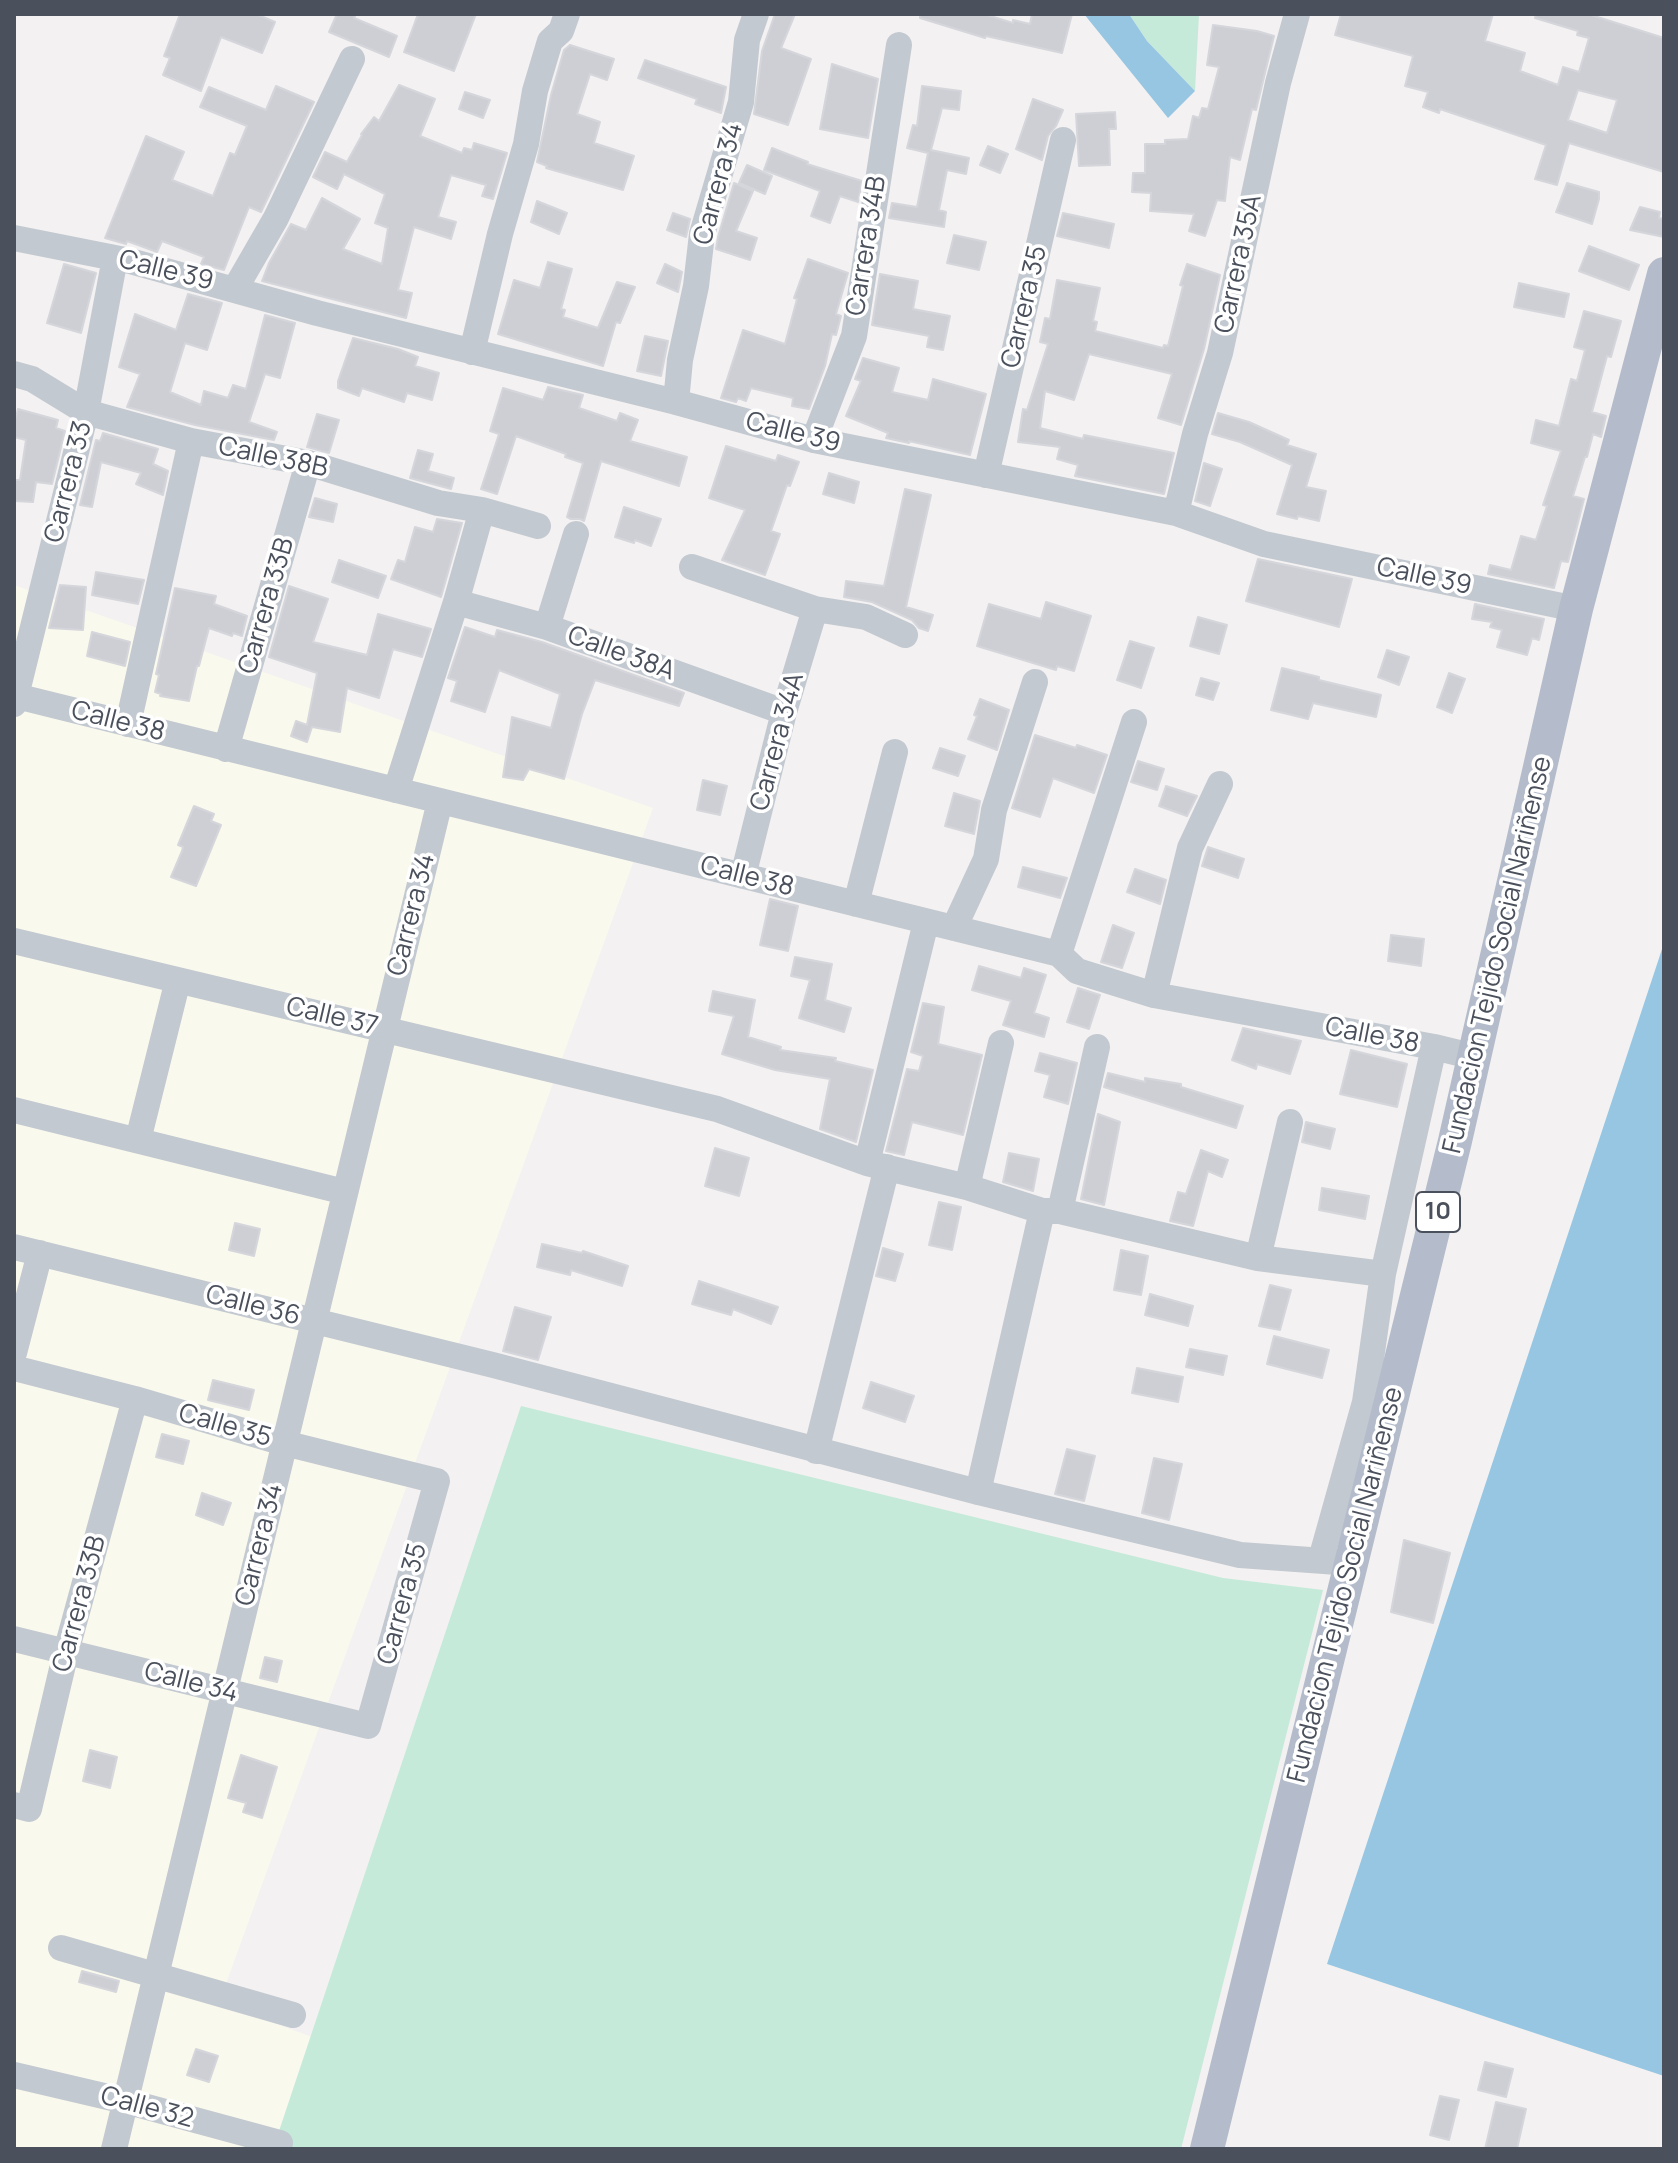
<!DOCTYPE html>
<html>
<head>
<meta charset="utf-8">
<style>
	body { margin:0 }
	#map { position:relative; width:1678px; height:2163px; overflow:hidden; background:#f3f1f1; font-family:Manrope,sans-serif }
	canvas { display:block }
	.frame { position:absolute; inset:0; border:16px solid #4b515c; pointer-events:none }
</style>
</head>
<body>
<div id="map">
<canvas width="1678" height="2163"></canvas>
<div class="frame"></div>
</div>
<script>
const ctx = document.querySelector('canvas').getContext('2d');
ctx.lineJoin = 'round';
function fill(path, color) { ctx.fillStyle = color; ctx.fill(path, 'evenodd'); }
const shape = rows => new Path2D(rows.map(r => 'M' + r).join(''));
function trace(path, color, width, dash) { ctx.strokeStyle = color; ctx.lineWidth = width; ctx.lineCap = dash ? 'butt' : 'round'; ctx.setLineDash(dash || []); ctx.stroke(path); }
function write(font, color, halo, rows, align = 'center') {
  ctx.font = font + ' Manrope,sans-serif'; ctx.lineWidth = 7; ctx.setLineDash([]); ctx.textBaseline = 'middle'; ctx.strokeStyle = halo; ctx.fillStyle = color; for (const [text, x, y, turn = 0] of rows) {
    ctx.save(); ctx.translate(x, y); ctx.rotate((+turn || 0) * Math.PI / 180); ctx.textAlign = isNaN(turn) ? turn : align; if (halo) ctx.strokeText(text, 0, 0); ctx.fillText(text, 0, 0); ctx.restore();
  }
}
fill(shape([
	[14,585,653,808,219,2003,619,2149,14,2149]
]), '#faf9ed');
fill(shape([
	[1129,14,1199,14,1195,91,1147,41],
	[521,1406,1223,1578,1323,1590,1181,2149,273,2149]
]), '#c5ead9');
fill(shape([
	[1084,14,1129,14,1147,41,1195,91,1168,118],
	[1664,943,1664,2076,1327,1964]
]), '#97c6e2');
const building = shape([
	[180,14,256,14,275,22,262,53,221,37,201,91,163,75,170,58,164,56,180,14],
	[337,14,356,14,354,18,397,36,389,57,329,32,337,14],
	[418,14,476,14,454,71,404,52,418,14],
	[775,14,795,14,781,48,811,59,788,125,754,114,762,51,775,14],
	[920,14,984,14,1013,23,1013,20,1030,24,1032,14,1072,14,1062,53,986,36,985,38,920,18,920,14],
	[1341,14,1493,14,1485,41,1525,53,1520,71,1558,85,1563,67,1579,72,1589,38,1577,35,1578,31,1535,18,1536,14,1588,14,1664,38,1664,172,1569,143,1557,185,1535,179,1546,145,1440,109,1439,113,1423,107,1428,92,1405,86,1413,56,1335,35,1341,14],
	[1578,90,1617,100,1607,133,1568,120,1578,90],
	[1213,25,1257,31,1274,36,1256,110,1252,109,1240,160,1230,157,1225,201,1217,200,1205,236,1189,231,1194,214,1150,211,1151,193,1132,192,1133,173,1145,173,1145,144,1165,144,1165,140,1188,139,1193,116,1199,118,1202,108,1208,109,1219,67,1207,65,1213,25],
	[570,45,614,59,607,80,590,74,577,114,600,122,594,143,634,156,623,190,546,168,547,166,537,162,551,95,564,50,570,45],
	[645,60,726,87,721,113,695,104,697,99,638,78,645,60],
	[832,64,878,79,868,138,820,129,832,64],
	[399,85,435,99,420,136,462,153,464,148,472,150,474,143,507,153,493,199,482,196,486,185,451,175,438,217,456,222,451,239,414,227,398,290,412,293,406,318,262,281,269,263,291,224,306,230,322,198,360,219,343,249,382,264,388,228,375,223,385,194,344,174,337,189,313,177,325,152,347,162,362,135,361,134,374,117,379,121,399,85],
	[276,86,314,102,261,212,249,207,224,270,201,264,204,257,162,241,157,252,127,241,126,244,105,238,146,136,184,152,172,180,213,196,230,153,235,155,247,126,200,107,209,87,266,110,276,86],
	[922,86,961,91,959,110,942,108,931,150,969,158,966,174,947,170,939,210,946,212,944,227,889,218,892,203,917,207,928,153,907,148,913,125,917,126,922,86],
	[465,92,490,100,483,118,459,109,465,92],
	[1033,99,1063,110,1056,126,1048,136,1042,160,1016,149,1033,99],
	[1115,112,1116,129,1109,129,1110,165,1079,166,1076,114,1115,112],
	[988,146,1008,154,1000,173,980,165,988,146],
	[772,148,808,162,807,164,862,181,858,202,840,196,830,223,811,216,820,191,764,170,772,148],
	[747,165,772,176,765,194,739,183,747,165],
	[734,183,753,191,736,231,757,238,750,260,716,249,718,237,734,183],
	[1567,183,1599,192,1599,199,1592,224,1556,212,1567,183],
	[537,201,567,213,559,234,531,222,537,201],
	[1640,207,1660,212,1659,218,1664,219,1664,237,1630,230,1640,207],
	[673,213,690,219,686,237,667,230,673,213],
	[1063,213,1114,224,1109,248,1057,236,1063,213],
	[954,235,986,242,979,270,947,263,954,235],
	[1589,246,1639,265,1629,290,1579,271,1589,246],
	[808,259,848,273,836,314,841,316,836,335,832,334,825,366,809,409,792,406,793,398,751,388,746,401,738,398,736,402,721,398,743,330,785,344,797,299,794,298,808,259],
	[548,262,572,269,561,309,565,310,563,317,598,328,617,282,635,287,620,323,616,322,603,366,498,334,514,280,540,288,548,262],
	[64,264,96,273,81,333,47,323,64,264],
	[665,264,682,272,678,292,657,283,665,264],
	[1187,264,1220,275,1204,349,1181,425,1158,418,1172,374,1089,354,1074,400,1045,391,1040,428,1083,439,1084,435,1174,453,1164,494,1075,476,1078,465,1057,459,1060,447,1018,442,1023,409,1027,410,1048,344,1040,342,1045,318,1050,319,1057,280,1100,288,1093,321,1097,322,1095,331,1163,348,1164,345,1168,346,1183,286,1180,285,1187,264],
	[880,274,918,281,913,309,950,316,943,350,927,347,929,336,872,325,880,274],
	[1519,283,1569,294,1564,317,1514,307,1519,283],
	[188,294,222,303,207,350,185,343,170,392,201,405,204,391,228,398,233,385,246,389,265,315,295,323,280,378,265,374,249,422,277,432,274,440,195,425,127,407,140,374,119,367,135,314,176,330,188,294],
	[1584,311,1621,321,1611,357,1607,356,1592,412,1606,416,1601,437,1593,434,1587,457,1585,457,1573,496,1584,499,1568,562,1561,561,1554,588,1488,574,1490,565,1511,570,1521,536,1536,540,1547,506,1543,505,1561,451,1531,443,1536,420,1559,426,1571,379,1577,381,1585,350,1574,347,1584,311],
	[645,336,668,341,661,376,637,371,645,336],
	[353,338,398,349,418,357,415,366,439,373,432,400,407,393,404,402,362,388,359,396,338,388,338,381,353,338],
	[863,358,899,368,892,392,928,400,933,379,986,394,970,455,909,441,909,443,886,438,888,433,846,416,861,381,855,379,863,358],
	[548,387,583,395,579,408,617,421,620,413,638,420,630,441,687,457,679,486,601,461,584,521,580,519,571,519,567,517,583,463,565,457,566,454,516,436,497,494,481,489,499,434,490,431,503,388,543,400,548,387],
	[18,409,58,420,56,428,65,431,52,484,36,482,33,502,14,501,14,480,20,480,26,440,14,437,14,423,18,409],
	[1218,413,1249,422,1289,440,1287,445,1316,454,1306,487,1326,491,1319,521,1298,516,1297,519,1277,514,1292,465,1240,442,1212,434,1218,413],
	[317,414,339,420,329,453,307,447,317,414],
	[103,433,158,449,153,464,168,471,163,495,136,484,141,473,101,462,92,507,80,505,96,440,100,441,103,433],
	[726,446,776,461,778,455,799,462,790,486,787,485,771,531,780,534,765,575,722,560,745,510,709,498,726,446],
	[418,450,433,454,428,471,454,478,451,489,410,478,418,450],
	[1204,463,1222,469,1210,506,1195,501,1204,463],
	[829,473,859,482,854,503,823,494,829,473],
	[905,489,931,495,906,607,933,615,928,631,919,628,912,620,872,602,844,597,846,581,884,586,905,489],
	[315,498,337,504,333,522,309,517,315,498],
	[624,507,661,519,651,546,635,540,634,543,615,537,624,507],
	[437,519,462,523,441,597,391,579,398,560,405,562,415,527,433,532,437,519],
	[1258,559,1352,579,1339,627,1246,601,1258,559],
	[339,560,386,576,378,598,332,582,339,560],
	[96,572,144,580,138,604,92,595,96,572],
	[60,585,86,587,83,630,49,628,60,585],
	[289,586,328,599,313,642,367,655,378,614,431,629,422,657,393,649,379,698,347,688,340,732,312,727,307,742,291,736,296,721,307,725,317,673,269,657,289,586],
	[175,588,216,596,214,604,247,616,242,636,233,633,232,636,209,628,199,666,197,666,189,701,160,696,161,694,155,692,159,675,156,674,175,588],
	[1046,602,1091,616,1074,671,1057,666,1056,670,977,646,989,604,1041,619,1046,602],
	[1475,604,1544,619,1539,640,1532,638,1527,655,1497,647,1502,630,1490,627,1492,622,1472,619,1475,604],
	[1198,617,1227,625,1219,654,1190,646,1198,617],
	[465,627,495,637,497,630,542,642,684,693,679,706,595,680,582,714,564,779,529,769,523,780,503,777,512,717,551,728,560,694,499,670,485,712,451,701,457,681,448,678,465,627],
	[92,632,130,642,125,666,87,656,92,632],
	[1130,641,1154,648,1141,688,1117,680,1130,641],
	[1387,650,1409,657,1399,685,1378,677,1387,650],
	[1282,668,1319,677,1319,680,1381,695,1376,717,1313,703,1308,719,1271,710,1282,668],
	[1449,673,1465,679,1452,713,1437,707,1449,673],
	[1201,678,1219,683,1213,700,1196,695,1201,678],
	[980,699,1009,710,997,750,968,739,977,716,974,715,980,699],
	[1035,735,1076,748,1077,745,1107,755,1094,793,1053,778,1040,817,1012,808,1035,735],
	[940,748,965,756,958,776,933,768,940,748],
	[1138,761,1164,769,1157,790,1131,782,1138,761],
	[703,780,727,786,720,815,697,810,703,780],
	[1166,786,1197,796,1187,816,1159,806,1166,786],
	[954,793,980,801,974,834,945,826,954,793],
	[194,806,214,814,211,821,221,825,196,886,171,877,182,851,183,847,178,845,194,806],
	[1208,847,1244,859,1238,878,1202,866,1208,847],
	[1023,867,1067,878,1060,898,1018,887,1023,867],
	[1135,869,1166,880,1160,904,1127,892,1135,869],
	[770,899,798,906,788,951,760,945,770,899],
	[1113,925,1134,933,1122,968,1101,962,1113,925],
	[1391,935,1424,939,1421,966,1388,961,1391,935],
	[795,957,832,964,825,1000,851,1008,844,1032,799,1018,810,980,791,976,795,957],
	[979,966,1021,978,1024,968,1046,975,1034,1013,1049,1018,1044,1037,1003,1025,1011,1001,972,990,979,966],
	[1078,988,1100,995,1089,1029,1067,1022,1078,988],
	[713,991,755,1000,748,1037,781,1047,780,1050,836,1058,835,1061,873,1070,856,1142,820,1129,830,1079,775,1070,722,1054,734,1016,709,1011,713,991],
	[923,1003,944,1007,938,1044,982,1055,963,1135,912,1122,904,1155,886,1151,907,1069,919,1071,923,1056,911,1052,923,1003],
	[1243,1028,1301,1041,1290,1074,1257,1064,1256,1069,1232,1060,1243,1028],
	[1351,1050,1407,1064,1397,1107,1340,1094,1351,1050],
	[1040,1053,1077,1063,1068,1104,1044,1097,1050,1075,1035,1071,1040,1053],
	[1108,1073,1145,1082,1145,1078,1181,1084,1181,1087,1243,1106,1236,1128,1104,1087,1108,1073],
	[1098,1114,1120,1122,1104,1205,1081,1199,1098,1114],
	[1306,1122,1335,1129,1330,1149,1302,1142,1306,1122],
	[715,1148,749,1158,739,1196,705,1186,715,1148],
	[1201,1150,1228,1160,1222,1177,1208,1171,1193,1226,1170,1221,1178,1192,1186,1194,1201,1150],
	[1009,1153,1039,1159,1033,1191,1003,1182,1009,1153],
	[1322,1188,1369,1196,1365,1219,1319,1210,1322,1188],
	[939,1202,961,1207,952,1250,929,1245,939,1202],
	[235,1223,260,1229,254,1256,229,1250,235,1223],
	[542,1244,582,1253,583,1251,628,1266,622,1286,571,1270,570,1275,537,1267,542,1244],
	[883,1248,903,1254,895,1281,876,1276,883,1248],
	[1121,1250,1148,1256,1141,1295,1114,1290,1121,1250],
	[699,1281,778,1307,771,1324,733,1309,731,1315,692,1304,699,1281],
	[1270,1285,1291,1290,1280,1330,1259,1326,1270,1285],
	[1150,1294,1193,1306,1188,1326,1145,1315,1150,1294],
	[515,1307,551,1317,538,1360,503,1351,515,1307],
	[1274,1336,1329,1350,1322,1378,1267,1364,1274,1336],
	[1190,1349,1227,1356,1223,1375,1186,1367,1190,1349],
	[1137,1368,1183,1377,1178,1402,1132,1393,1137,1368],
	[213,1380,254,1390,249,1410,208,1400,213,1380],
	[871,1382,914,1396,905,1422,863,1408,871,1382],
	[162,1434,189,1441,183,1464,156,1457,162,1434],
	[1067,1449,1095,1456,1084,1501,1055,1494,1067,1449],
	[1154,1458,1182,1464,1169,1520,1142,1513,1154,1458],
	[202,1493,231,1503,223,1525,196,1515,202,1493],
	[1404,1540,1450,1553,1433,1623,1391,1612,1404,1540],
	[265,1657,282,1661,277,1682,260,1678,265,1657],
	[90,1750,117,1757,110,1788,83,1781,90,1750],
	[241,1755,277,1767,262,1818,243,1812,246,1803,228,1798,241,1755],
	[82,1971,119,1981,116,1992,79,1982,82,1971],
	[196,2049,218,2056,209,2082,187,2075,196,2049],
	[1485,2062,1513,2069,1506,2097,1478,2090,1485,2062],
	[1440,2096,1459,2100,1449,2140,1430,2135,1440,2096],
	[1496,2102,1526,2109,1517,2149,1485,2149,1496,2102]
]);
fill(building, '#cecfd4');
trace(building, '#d5d6db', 2);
trace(shape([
	[14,238,130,261,317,313,676,402,814,440,1176,513,1264,544,1576,609],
	[235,289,276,218,352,59],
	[472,352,500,234,526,144,535,91,550,41,561,31,567,14],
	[14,374,32,379,86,412,191,441,308,463,438,503,482,510,538,526],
	[676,402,680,360,696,286,702,234,741,102,747,40,756,14],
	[814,440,854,336,899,45],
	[986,475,1063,140],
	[1176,513,1195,434,1220,353,1278,83,1297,14],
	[692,567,815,609,866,617,905,635],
	[456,602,547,627,784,712],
	[547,627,576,534],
	[16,696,1059,954,1077,971,1154,995,1434,1047,1475,1057],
	[14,704,86,412,115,258],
	[128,724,191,441],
	[226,749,308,463],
	[396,790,456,602,482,510],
	[743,876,784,712,815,609],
	[856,904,895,752],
	[954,928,986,859,994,810,1035,682],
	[14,941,717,1109,867,1163,967,1187,1042,1211,1060,1211,1258,1258,1383,1274],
	[1059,954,1134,722],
	[1154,995,1190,848,1220,784],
	[14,1110,345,1192],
	[138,1140,178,980],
	[867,1163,926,922],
	[967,1187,1001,1043],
	[1060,1211,1097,1047],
	[14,1247,493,1365,978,1492,1240,1555,1352,1563],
	[1258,1258,1290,1122],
	[14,1353,40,1253],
	[14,1368,135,1399,284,1443,437,1481,368,1726,14,1639],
	[816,1451,887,1167],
	[978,1492,1042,1211],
	[1321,1559,1365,1402,1383,1274,1434,1047],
	[14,1805,29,1809,66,1652,135,1399],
	[61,1948,293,2015],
	[14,2075,125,2101,280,2143],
	[114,2149,440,801]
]), '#c3c9d0', 26);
trace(shape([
	[1207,2149,1455,1141,1576,609,1664,274]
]), '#b4bccb', 34);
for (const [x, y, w] of [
	[1438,1212,44]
]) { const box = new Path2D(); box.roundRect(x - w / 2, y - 20, w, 40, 6); ctx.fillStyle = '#fff'; ctx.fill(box); trace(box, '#4b515c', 2); }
write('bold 24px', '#4b515c', null, [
	["10",1438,1212]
]);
write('26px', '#4b515c', '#fff', [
	["Carrera 34",719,184,-75],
	["Carrera 34B",867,246,-81],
	["Carrera 35A",1239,264,-78],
	["Calle 39",166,271,14],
	["Carrera 35",1025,307,-77],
	["Calle 39",793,433,14],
	["Calle 38B",273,458,12],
	["Carrera 33",69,482,-76],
	["Calle 39",1424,577,12],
	["Carrera 33B",267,606,-74],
	["Calle 38A",621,654,20],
	["Calle 38",118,722,14],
	["Carrera 34A",778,742,-75],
	["Calle 38",747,877,14],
	["Carrera 34",412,915,-76],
	["Fundacion Tejido Social Nariñense",1498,955,-77],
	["Calle 37",332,1017,13],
	["Calle 38",1372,1036,11],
	["Calle 36",253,1306,14],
	["Calle 35",225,1426,16],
	["Carrera 34",260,1545,-76],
	["Fundacion Tejido Social Nariñense",1346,1585,-76],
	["Carrera 33B",80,1604,-75],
	["Carrera 35",403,1604,-75],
	["Calle 34",191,1683,14],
	["Calle 32",147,2108,15]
]);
</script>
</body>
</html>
